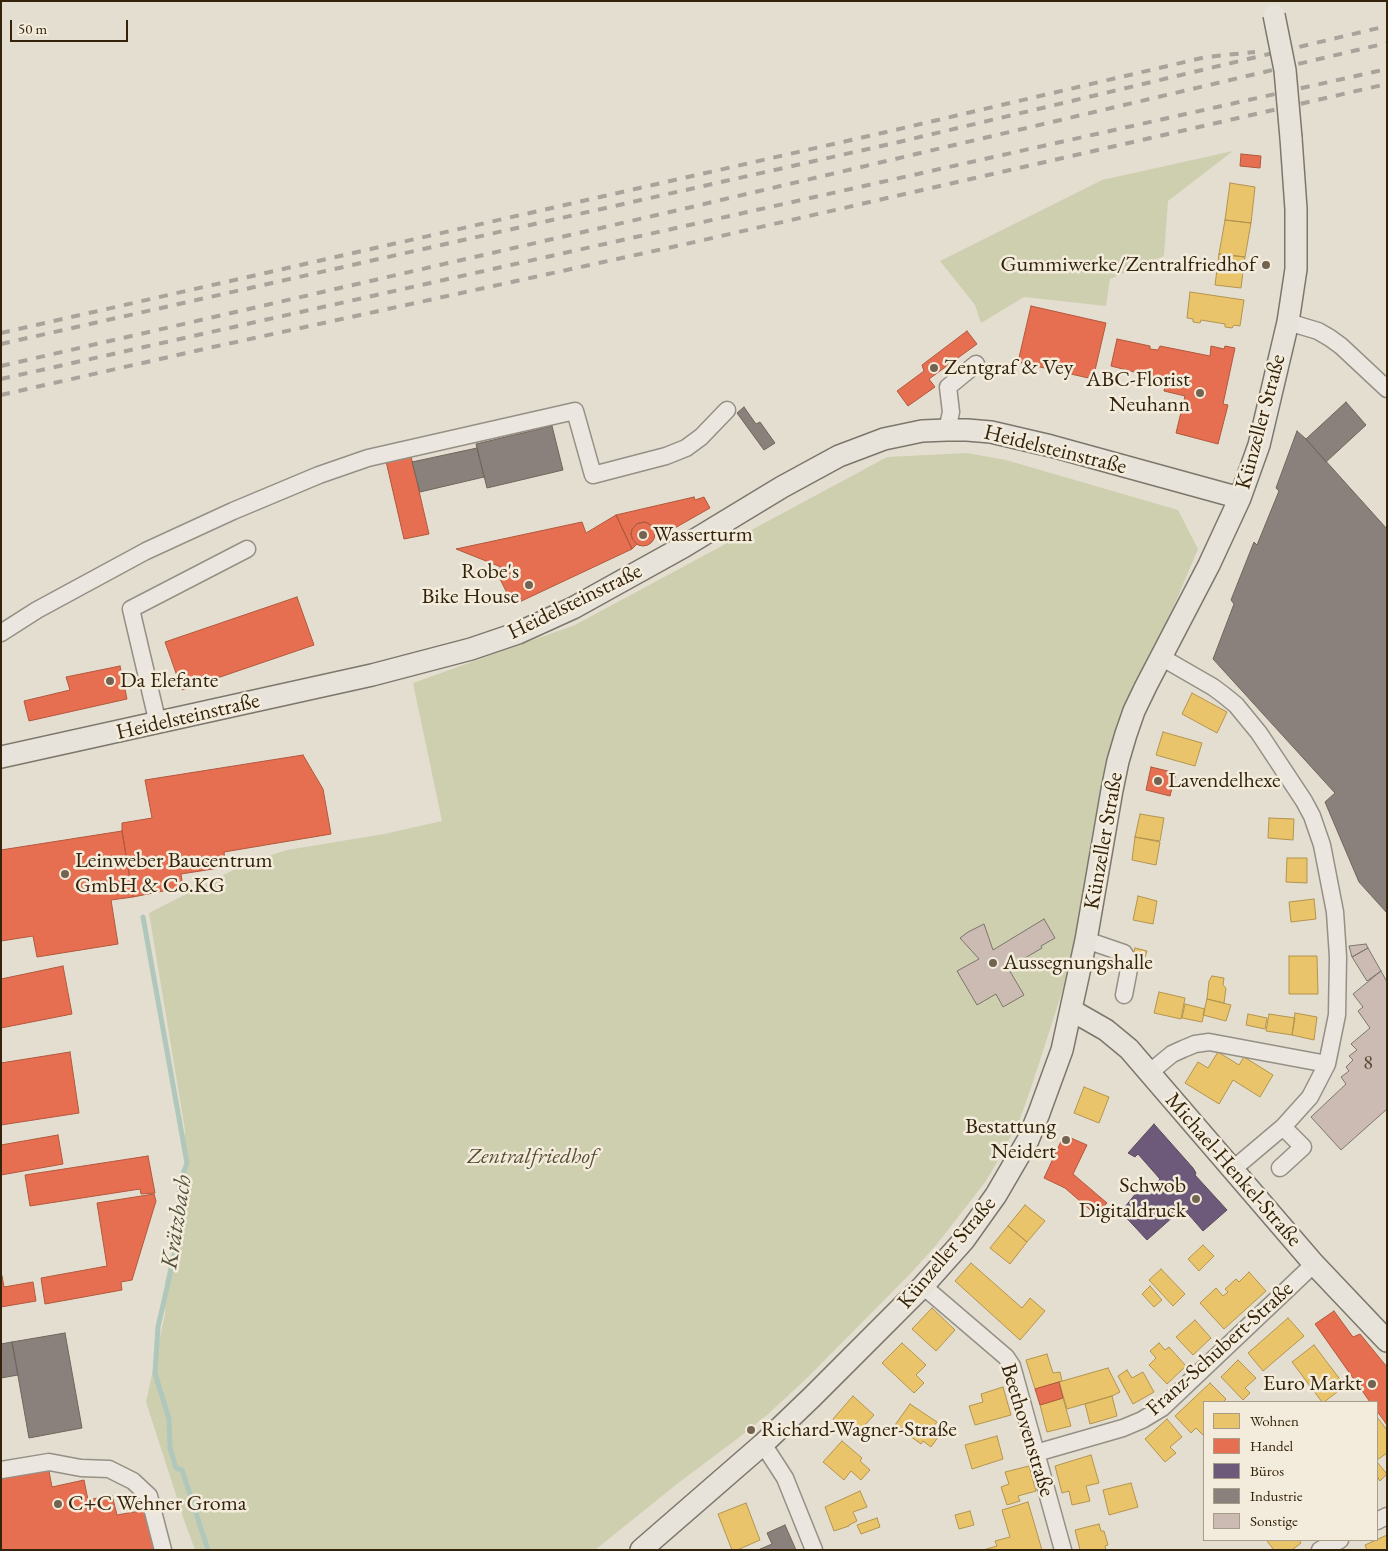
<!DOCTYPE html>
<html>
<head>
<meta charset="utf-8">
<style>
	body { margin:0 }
	#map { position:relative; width:1388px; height:1551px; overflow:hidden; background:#e4ded1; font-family:"EB Garamond",serif }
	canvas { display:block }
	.frame { position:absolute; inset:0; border:2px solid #34230b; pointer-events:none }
	.legend { position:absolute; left:1203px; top:1401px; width:175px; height:140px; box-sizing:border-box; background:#f3ecdc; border:1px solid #a79c88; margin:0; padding:6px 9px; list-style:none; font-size:15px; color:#34230b }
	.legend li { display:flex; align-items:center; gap:10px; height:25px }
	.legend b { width:25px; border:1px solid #a79c88 }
	.scale { position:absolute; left:10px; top:20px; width:118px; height:22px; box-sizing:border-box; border:2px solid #34230b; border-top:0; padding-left:6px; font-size:15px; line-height:18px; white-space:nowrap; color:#34230b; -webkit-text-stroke:4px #f3ecdc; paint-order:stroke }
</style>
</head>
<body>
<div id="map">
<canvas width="1388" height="1551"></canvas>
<div class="frame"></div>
<ul class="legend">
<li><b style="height:14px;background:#e9c46a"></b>Wohnen</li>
<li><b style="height:14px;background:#e76f51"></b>Handel</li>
<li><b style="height:14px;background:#6d597a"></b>Büros</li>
<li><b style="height:14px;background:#8a817c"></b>Industrie</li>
<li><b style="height:14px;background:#cbbbb3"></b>Sonstige</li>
</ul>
<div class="scale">50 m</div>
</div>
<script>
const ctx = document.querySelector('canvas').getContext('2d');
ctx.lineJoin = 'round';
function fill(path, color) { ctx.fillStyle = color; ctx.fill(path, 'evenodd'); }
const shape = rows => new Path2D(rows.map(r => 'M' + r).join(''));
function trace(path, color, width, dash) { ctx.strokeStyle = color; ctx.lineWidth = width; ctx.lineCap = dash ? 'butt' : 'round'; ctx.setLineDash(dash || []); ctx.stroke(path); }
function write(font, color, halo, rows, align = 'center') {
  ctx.font = font + ' "EB Garamond",serif'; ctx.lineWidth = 5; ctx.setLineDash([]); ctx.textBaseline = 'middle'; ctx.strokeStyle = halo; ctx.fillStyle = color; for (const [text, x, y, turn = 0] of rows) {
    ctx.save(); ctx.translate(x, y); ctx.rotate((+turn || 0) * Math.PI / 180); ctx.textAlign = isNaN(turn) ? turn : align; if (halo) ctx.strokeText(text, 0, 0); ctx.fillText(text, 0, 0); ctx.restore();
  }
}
fill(shape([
	[1233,151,1168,201,1164,256,1110,279,1106,306,1024,297,981,323,975,305,940,261,1102,180],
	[967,453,1006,460,1178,510,1198,549,1165,627,1124,710,1112,743,1099,794,1078,933,1063,989,1033,1082,1020,1119,1004,1150,986,1181,937,1244,911,1273,805,1380,767,1415,737,1439,677,1484,595,1550,195,1550,184,1520,146,1402,165,1314,165,1283,183,1200,185,1130,149,913,249,862,287,850,384,834,442,821,413,683,575,625,887,457]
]), '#cecfaf');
const homes = shape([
	[1230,183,1255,187,1251,223,1225,220,1230,183],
	[1225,220,1251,223,1245,257,1219,254,1225,220],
	[1219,254,1245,257,1241,288,1215,285,1219,254],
	[1190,292,1244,300,1240,326,1234,325,1232,328,1225,327,1225,324,1201,320,1200,323,1193,322,1193,319,1187,318,1190,292],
	[1192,693,1227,712,1217,733,1182,714,1192,693],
	[1163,732,1202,743,1195,766,1156,755,1163,732],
	[1140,814,1164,818,1160,841,1135,837,1140,814],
	[1269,818,1294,819,1293,840,1268,838,1269,818],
	[1135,837,1160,842,1156,865,1132,860,1135,837],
	[1287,858,1307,858,1307,883,1286,882,1287,858],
	[1138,896,1157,901,1153,924,1133,920,1138,896],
	[1314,899,1316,919,1291,922,1289,902,1314,899],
	[1135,948,1147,951,1145,957,1133,954,1135,948],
	[1289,956,1317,956,1318,994,1289,994,1289,956],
	[1212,976,1224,978,1223,985,1226,988,1224,1003,1207,999,1209,981,1212,976],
	[1159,992,1185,998,1181,1019,1154,1013,1159,992],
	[1207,999,1231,1005,1226,1021,1203,1015,1207,999],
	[1185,1004,1205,1009,1202,1022,1182,1018,1185,1004],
	[1295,1013,1317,1017,1314,1040,1292,1035,1295,1013],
	[1248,1014,1267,1018,1265,1029,1246,1025,1248,1014],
	[1269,1014,1295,1018,1292,1035,1266,1031,1269,1014],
	[1218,1052,1239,1065,1244,1057,1273,1075,1260,1097,1233,1080,1219,1104,1185,1083,1198,1062,1208,1068,1218,1052],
	[1084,1087,1109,1097,1099,1123,1074,1113,1084,1087],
	[1025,1205,1045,1221,1027,1242,1008,1226,1025,1205],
	[1008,1226,1027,1242,1010,1264,990,1248,1008,1226],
	[1203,1245,1214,1256,1199,1271,1188,1259,1203,1245],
	[971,1263,1022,1308,1030,1298,1045,1311,1020,1340,955,1281,971,1263],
	[1161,1269,1185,1294,1173,1306,1149,1280,1161,1269],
	[1249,1272,1266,1291,1224,1329,1200,1303,1216,1288,1223,1296,1228,1292,1225,1289,1236,1279,1239,1282,1249,1272],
	[1150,1286,1162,1300,1154,1307,1142,1294,1150,1286],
	[932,1308,955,1330,936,1351,912,1329,932,1308],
	[1288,1318,1304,1336,1263,1371,1248,1353,1288,1318],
	[1195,1320,1211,1338,1193,1355,1176,1337,1195,1320],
	[902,1343,926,1365,916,1375,924,1383,914,1393,882,1363,902,1343],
	[1159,1343,1165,1350,1169,1347,1186,1366,1167,1384,1149,1365,1156,1358,1150,1351,1159,1343],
	[1314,1345,1345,1386,1324,1402,1322,1402,1292,1362,1314,1345],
	[1047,1354,1053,1373,1060,1372,1062,1381,1035,1389,1026,1360,1047,1354],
	[1238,1360,1256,1378,1245,1388,1250,1393,1243,1400,1221,1377,1238,1360],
	[1108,1368,1120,1392,1112,1396,1067,1409,1059,1382,1108,1368],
	[1127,1370,1132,1378,1143,1372,1154,1392,1133,1404,1118,1376,1127,1370],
	[1210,1383,1226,1399,1223,1402,1204,1402,1204,1436,1196,1428,1191,1433,1175,1416,1210,1383],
	[1003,1387,1011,1415,975,1425,969,1406,983,1402,981,1394,1003,1387],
	[853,1396,874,1415,853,1438,833,1419,853,1396],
	[1112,1396,1117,1416,1090,1424,1085,1404,1112,1396],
	[1063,1398,1071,1426,1047,1432,1040,1405,1063,1398],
	[910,1404,937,1422,933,1427,941,1433,931,1447,923,1441,921,1444,895,1425,910,1404],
	[1377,1417,1387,1430,1387,1453,1377,1460,1377,1417],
	[1167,1419,1182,1437,1170,1447,1176,1453,1165,1462,1145,1439,1167,1419],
	[997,1436,1003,1459,972,1469,965,1445,997,1436],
	[842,1441,862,1458,860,1461,870,1470,861,1480,851,1471,844,1480,823,1462,842,1441],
	[1091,1455,1099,1483,1086,1486,1090,1501,1072,1505,1069,1491,1062,1493,1055,1466,1091,1455],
	[1377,1462,1387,1474,1380,1481,1377,1476,1377,1462],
	[1029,1466,1036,1491,1018,1496,1020,1501,1007,1505,1001,1487,1009,1484,1005,1472,1029,1466],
	[1131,1483,1138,1507,1109,1515,1103,1490,1131,1483],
	[860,1491,867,1507,853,1512,857,1521,849,1525,849,1526,834,1531,825,1507,860,1491],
	[1028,1502,1042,1550,983,1550,997,1546,995,1541,1010,1537,1002,1510,1028,1502],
	[746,1503,760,1540,737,1550,732,1550,718,1514,746,1503],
	[970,1511,974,1525,959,1529,955,1515,970,1511],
	[877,1518,880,1527,861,1534,857,1525,877,1518],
	[1099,1524,1101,1531,1104,1531,1108,1545,1105,1546,1106,1550,1080,1550,1075,1530,1099,1524],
	[1387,1535,1387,1550,1367,1550,1365,1545,1387,1535],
	[1269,1540,1299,1540,1301,1543,1292,1550,1274,1550,1267,1541,1269,1540]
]);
fill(homes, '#e9c46a');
trace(homes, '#b3944e', 1);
const shops = shape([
	[1241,154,1261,156,1260,168,1240,166,1241,154],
	[1031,306,1106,323,1093,379,1018,362,1031,306],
	[967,331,977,344,929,379,935,387,908,406,897,391,924,371,922,365,967,331],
	[1117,339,1150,346,1150,349,1158,350,1160,346,1210,356,1211,346,1224,349,1225,346,1235,348,1223,404,1228,405,1218,444,1176,433,1185,396,1164,391,1166,380,1111,366,1117,339],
	[410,452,429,534,404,539,385,457,410,452],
	[694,497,695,500,704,497,710,508,666,533,664,529,655,533,652,526,645,522,637,524,632,529,631,534,633,540,637,544,632,549,616,515,694,497],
	[616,515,632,549,513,605,496,571,501,567,456,549,582,522,586,533,616,515],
	'631 534a12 12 0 1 1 24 0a12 12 0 1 1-24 0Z',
	[297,597,314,645,182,690,165,642,297,597],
	[120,666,127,699,29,721,24,701,70,690,66,677,120,666],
	[303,755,323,789,331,834,224,852,226,867,181,874,183,887,133,897,122,831,122,823,152,818,145,780,303,755],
	[1151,767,1176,773,1170,796,1146,790,1151,767],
	[122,831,133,897,111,900,118,944,37,957,33,936,1,941,1,850,122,831],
	[63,966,72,1014,1,1028,1,979,63,966],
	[70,1052,79,1113,1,1125,1,1063,70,1052],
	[58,1135,63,1164,1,1175,1,1145,58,1135],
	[1064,1135,1087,1145,1073,1174,1107,1203,1096,1215,1065,1188,1044,1178,1064,1135],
	[148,1156,155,1193,141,1194,140,1189,30,1206,25,1175,148,1156],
	[154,1194,156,1201,132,1280,121,1282,122,1290,45,1304,41,1278,107,1266,97,1203,154,1194],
	[2,1276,4,1287,33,1282,36,1301,1,1307,1,1277,2,1276],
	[1334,1311,1353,1337,1360,1334,1387,1367,1387,1425,1377,1411,1377,1402,1370,1402,1315,1324,1334,1311],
	[1059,1382,1063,1398,1040,1405,1035,1389,1059,1382],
	[48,1466,52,1487,84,1480,88,1500,112,1495,117,1515,152,1509,159,1550,1,1550,1,1474,48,1466]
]);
fill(shops, '#e76f51');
trace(shops, '#b1583c', 1);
const offices = shape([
	[1154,1124,1193,1168,1196,1173,1195,1175,1227,1210,1203,1231,1183,1208,1147,1240,1121,1212,1144,1183,1151,1188,1160,1179,1138,1154,1135,1157,1128,1153,1154,1124]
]);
fill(offices, '#6d597a');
trace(offices, '#5c4959', 1);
const industry = shape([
	[1346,402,1366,425,1326,462,1306,439,1346,402],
	[744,407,756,424,760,422,775,443,764,450,737,413,744,407],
	[552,426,563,470,487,488,476,444,552,426],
	[1297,431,1306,439,1387,529,1387,913,1359,882,1325,802,1335,793,1213,659,1234,604,1231,600,1254,542,1257,545,1279,491,1276,488,1297,431],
	[477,448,484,477,420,492,412,462,477,448],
	[65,1333,82,1428,29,1438,12,1342,65,1333],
	[12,1342,18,1375,1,1378,1,1344,12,1342],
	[785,1525,796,1550,758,1550,772,1544,767,1533,785,1525]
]);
fill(industry, '#8a817c');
trace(industry, '#70655a', 1);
trace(shape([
	[143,917,187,1163,179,1185,181,1226,158,1327,155,1373,169,1419,170,1448,176,1468,182,1470,208,1550]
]), '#b0c8bc', 5);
const building = shape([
	[1044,919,1055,938,1041,946,1042,948,1008,968,1024,995,1003,1007,996,994,977,1005,957,971,979,959,960,938,968,932,984,924,993,950,1044,919],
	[1366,944,1368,948,1352,957,1349,946,1366,944],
	[1368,948,1381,971,1367,981,1352,957,1368,948],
	[1381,971,1387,982,1387,1109,1341,1150,1311,1117,1346,1084,1341,1077,1349,1071,1346,1067,1353,1060,1349,1056,1357,1050,1351,1044,1370,1028,1358,1011,1363,1007,1353,994,1381,971]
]);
fill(building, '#cbbbb3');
trace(building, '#7c766b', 1);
const minor = shape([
	[1288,322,1318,331,1330,338,1341,346,1387,389],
	[947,430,951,412,948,387,976,364],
	[1,633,37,610,146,551,233,511,319,475,368,458,575,411,593,475,666,456,686,448,701,437,727,410],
	[1161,657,1213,687,1225,696,1236,705,1259,733,1304,801,1312,816,1322,845,1335,912,1338,957,1337,1015,1327,1064,1310,1097,1283,1127,1232,1170],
	[158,724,131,609,247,549],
	[1086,940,1124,953,1130,964,1124,995],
	[1149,1073,1172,1054,1183,1049,1195,1044,1209,1042,1327,1064],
	[1280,1168,1303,1147,1283,1127],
	[923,1286,1006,1357,1012,1366,1063,1550],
	[763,1444,785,1478,814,1550],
	[1036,1453,1123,1428,1142,1420,1162,1408,1314,1264],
	[1,1470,49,1462,81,1468,109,1469,133,1481,149,1496,163,1550],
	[1377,1521,1387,1516],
	[1320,1550,1340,1540]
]);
const major = shape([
	[1,757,372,675,471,649,518,633,573,608,683,547,782,487,839,456,884,439,922,431,947,430,967,430,991,432,1051,446,1240,498],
	[1071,1010,1106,1030,1129,1049,1314,1264,1387,1341],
	[641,1550,763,1444,812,1397,923,1286,964,1240,996,1195,1028,1140,1039,1113,1062,1050,1086,940,1112,790,1118,761,1126,734,1134,711,1146,686,1209,565,1240,498,1259,445,1288,322,1296,269,1296,209,1291,138]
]);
trace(minor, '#959085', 19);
trace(major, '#7c766b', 24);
trace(minor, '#ebe7e0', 16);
trace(major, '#e7e3db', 21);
trace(shape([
	[1,333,895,130,1206,57,1255,52],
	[1,344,899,142,1387,26],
	[1,366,683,209,1387,43],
	[1,379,1387,69],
	[1,395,204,349,686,244,1387,84]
]), '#a8a39b', 4, [9, 9]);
const majorBridge = shape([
	[1274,15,1285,70,1291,138]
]);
trace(majorBridge, '#7c766b', 24, []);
trace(majorBridge, '#e7e3db', 21);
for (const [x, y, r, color] of [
	[1266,265,5,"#726450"],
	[934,368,5,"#726450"],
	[1200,393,5,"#726450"],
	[643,535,5,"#726450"],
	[529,585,5,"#726450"],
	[110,681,5,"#726450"],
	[1158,781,5,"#726450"],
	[65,874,5,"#726450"],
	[993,963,5,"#726450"],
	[1066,1140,5,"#726450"],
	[1196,1199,5,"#726450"],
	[1372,1384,5,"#726450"],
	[751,1430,5,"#726450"],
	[58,1504,5,"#726450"]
]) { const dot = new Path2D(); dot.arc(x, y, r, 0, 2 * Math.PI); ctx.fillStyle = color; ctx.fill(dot); trace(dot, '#f3ecdc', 2); }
write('20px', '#5a4935', null, [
	["8",1368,1064]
]);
write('22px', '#34230b', '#f3ecdc', [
	["Gummiwerke/Zentralfriedhof",1256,265,"right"],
	["Zentgraf & Vey",944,368],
	["ABC-Florist",1190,380,"right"],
	["Neuhann",1190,405,"right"],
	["Wasserturm",653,535],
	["Robe's",519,572,"right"],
	["Bike House",519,597,"right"],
	["Da Elefante",120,681],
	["Lavendelhexe",1168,781],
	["Leinweber Baucentrum",75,861],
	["GmbH & Co.KG",75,886],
	["Aussegnungshalle",1003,963],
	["Bestattung",1056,1127,"right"],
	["Neidert",1056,1152,"right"],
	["Schwob",1186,1186,"right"],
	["Digitaldruck",1186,1211,"right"],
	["Euro Markt",1362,1384,"right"],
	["Richard-Wagner-Straße",761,1430],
	["C+C Wehner Groma",68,1504]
], 'left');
write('22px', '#34230b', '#f3ecdc', [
	["Künzeller Straße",1261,422,-75],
	["Heidelsteinstraße",1055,450,14],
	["Heidelsteinstraße",575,602,-26],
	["Heidelsteinstraße",188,717,-13],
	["Künzeller Straße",1104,841,-80],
	["Michael-Henkel-Straße",1233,1170,49],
	["Künzeller Straße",947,1253,-50],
	["Franz-Schubert-Straße",1220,1349,-42],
	["Beethovenstraße",1027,1430,73]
]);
write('italic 22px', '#564b2d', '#f3ecdc', [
	["Zentralfriedhof",532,1157]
]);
write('italic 24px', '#52523d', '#f3ecdc', [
	["Krätzbach",177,1222,-81]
]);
</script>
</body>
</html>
